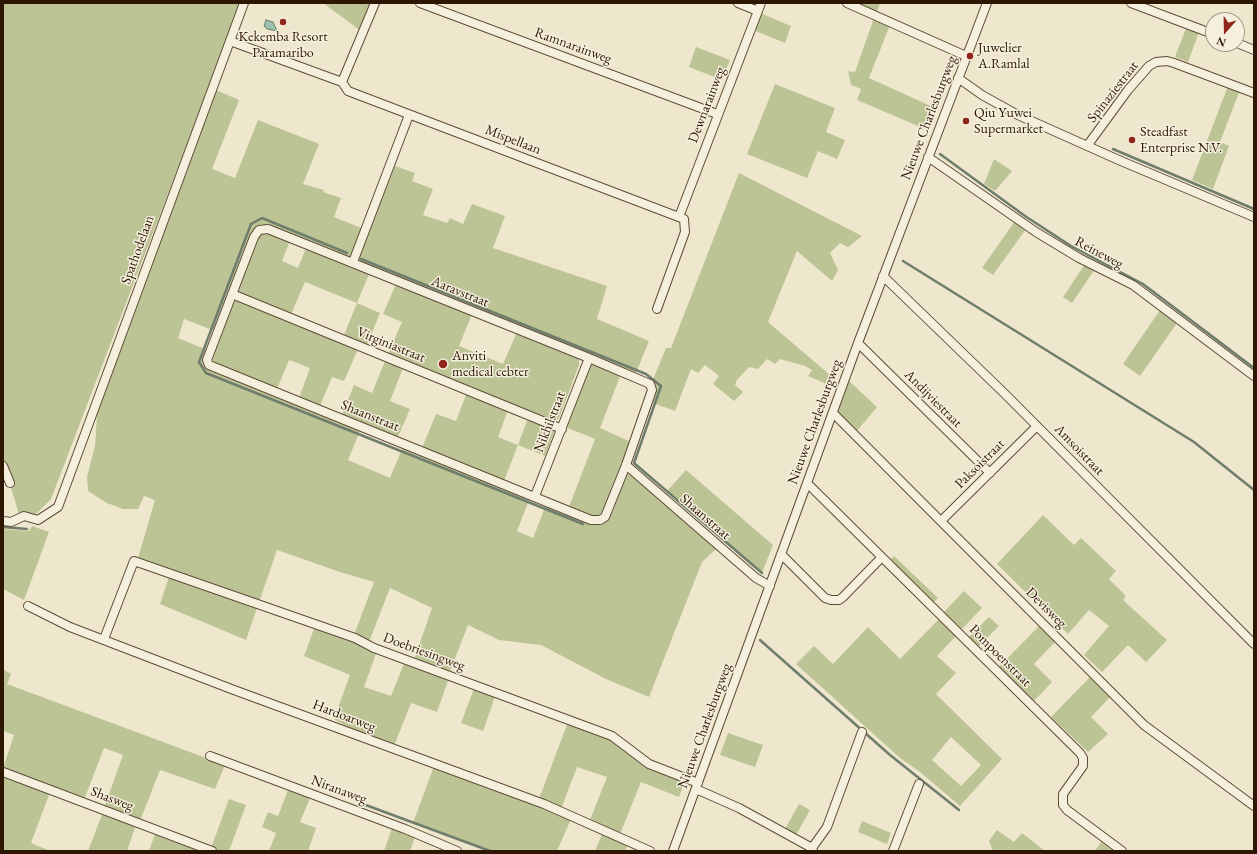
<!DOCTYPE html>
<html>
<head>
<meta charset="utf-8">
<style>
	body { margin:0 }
	#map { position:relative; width:1257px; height:854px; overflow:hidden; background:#efe7cd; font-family:"EB Garamond",serif }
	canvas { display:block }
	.frame { position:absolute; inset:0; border:4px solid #2d1703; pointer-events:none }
	.north { position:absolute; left:1205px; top:12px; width:40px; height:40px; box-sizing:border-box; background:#f5efde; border:1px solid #a59986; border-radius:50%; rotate:200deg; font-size:11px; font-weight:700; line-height:16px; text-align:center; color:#2d1703 }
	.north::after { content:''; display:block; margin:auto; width:14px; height:18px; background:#8f2418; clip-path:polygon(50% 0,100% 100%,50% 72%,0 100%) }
</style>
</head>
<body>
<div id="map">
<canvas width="1257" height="854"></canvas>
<div class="frame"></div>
<div class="north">N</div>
</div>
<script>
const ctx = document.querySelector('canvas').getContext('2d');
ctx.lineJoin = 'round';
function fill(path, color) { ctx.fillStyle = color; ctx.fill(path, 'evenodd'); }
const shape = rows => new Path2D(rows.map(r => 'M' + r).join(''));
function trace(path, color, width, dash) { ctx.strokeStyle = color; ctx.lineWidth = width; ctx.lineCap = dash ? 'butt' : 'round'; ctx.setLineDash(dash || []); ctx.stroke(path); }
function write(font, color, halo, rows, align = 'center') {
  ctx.font = font + ' "EB Garamond",serif'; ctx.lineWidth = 3; ctx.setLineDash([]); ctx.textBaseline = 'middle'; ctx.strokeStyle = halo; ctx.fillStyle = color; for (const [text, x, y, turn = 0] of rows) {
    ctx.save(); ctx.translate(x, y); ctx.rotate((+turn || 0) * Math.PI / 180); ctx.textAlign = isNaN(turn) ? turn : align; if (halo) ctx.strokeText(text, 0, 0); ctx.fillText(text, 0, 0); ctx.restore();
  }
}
fill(shape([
	[3,3,241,3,51,499,35,515,19,514,3,462],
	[323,3,367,3,371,6,361,31],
	[856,3,880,3,877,12],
	[760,13,791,26,785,43,753,30],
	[874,18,890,25,869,78,933,107,925,129,857,100,861,89,851,85,848,71,855,72],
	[1186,28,1199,32,1188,62,1175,57],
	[696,47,730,60,722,80,689,67],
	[775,84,835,108,826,132,845,140,837,159,818,151,807,178,747,154],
	[1228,86,1240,90,1220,142,1229,146,1213,189,1192,180],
	[214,89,239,100,212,169,235,178,258,120,319,144,303,184,324,190,323,192,341,198,334,217,369,231,395,166,415,173,412,181,433,189,423,215,447,223,450,218,463,224,472,204,505,216,493,248,607,286,597,319,649,341,636,373,266,225,256,227,253,231,215,331,184,319,178,338,207,350,207,367,211,371,360,431,348,460,390,478,403,447,530,498,517,531,533,538,546,505,591,524,600,525,608,518,624,477,627,474,631,475,716,549,702,562,649,697,606,679,541,645,499,640,468,625,449,674,414,660,432,608,390,588,369,642,354,635,374,582,340,572,277,550,246,640,160,604,169,577,136,565,155,500,144,496,138,509,123,509,107,503,88,491,87,477,95,446,98,400],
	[994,159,1012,171,995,191,984,184],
	[739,173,862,236,848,247,840,243,830,253,838,270,832,281,797,251,768,322,830,375,827,384,808,376,812,370,805,366,780,359,775,364,767,359,758,369,749,367,737,380,735,385,743,392,734,401,713,384,719,376,705,365,698,373,691,369,675,411,653,403,655,389,652,382,666,348,671,348],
	[1015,221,1026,229,993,275,982,268],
	[263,232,290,241,282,261,298,268,306,248,369,274,357,303,380,313,367,345,344,335,357,303,305,282,291,314,239,292,238,288,260,235],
	[1085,264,1095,269,1072,303,1063,297],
	[396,284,472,314,459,346,503,364,517,332,576,356,579,360,579,365,559,418,556,421,550,420,388,354,402,322,383,314],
	[240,300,358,349,344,381,332,377,320,406,299,398,310,368,289,360,277,389,215,366,212,356,231,306,235,301],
	[1160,310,1177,323,1140,376,1123,364],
	[385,361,403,368,390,401,410,409,398,437,342,415,354,385,372,393],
	[589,363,593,363,621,374,600,428,631,442,602,513,598,517,593,517,569,507,595,439,563,426],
	[849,381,877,407,856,432,838,413],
	[467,392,508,410,498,437,518,445,528,418,553,429,554,432,545,456,518,445,504,481,422,448,436,414,456,421],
	[686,470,773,545,762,573,667,491],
	[1043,515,1074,545,1081,538,1116,571,1109,579,1126,596,1123,600,1167,640,1146,662,1128,645,1102,672,1084,655,1109,626,1089,610,1068,634,997,564],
	[32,526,49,532,24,600,3,589,3,529,29,531],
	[894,556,938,598,933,603,890,560],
	[964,591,982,608,961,630,943,613],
	[989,617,999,626,978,647,968,638],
	[939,619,956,636,937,656,956,673,936,694,1002,759,960,806,920,772,900,758,796,664,814,646,833,664,868,627,900,659],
	[951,737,981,765,961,786,932,760],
	[1041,624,1057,640,1034,664,1052,682,1033,702,998,668],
	[315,626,377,651,364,687,391,696,405,661,449,678,437,712,411,703,394,746,359,734,334,719,350,675,304,656],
	[3,669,11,674,7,684,225,765,215,789,160,770,140,821,104,808,123,755,104,748,84,800,3,768,14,735,3,731],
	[1091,676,1111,696,1091,717,1108,734,1088,752,1051,717],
	[475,686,496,694,483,731,461,723],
	[568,722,614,739,685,781,679,797,641,782,620,834,590,820,607,777,577,767,561,809,539,799],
	[728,733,763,745,755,767,720,755],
	[434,766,545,806,571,819,557,851,490,851,413,823],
	[3,775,50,792,31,843,50,851,3,851],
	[288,790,310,798,300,822,316,828,308,851,269,851,276,833,262,827,268,812,278,816],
	[229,799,246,805,229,851,220,851,211,848],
	[799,804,810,810,796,835,785,829],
	[103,812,136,825,127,851,88,851],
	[862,821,891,833,887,844,858,832],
	[392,828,415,837,410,851,384,851],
	[997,830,1014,842,1022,833,1045,851,993,851,989,841],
	[603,832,628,844,625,851,595,851],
	[155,834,199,851,149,851],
	[1101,842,1113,851,1095,851]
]), '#bcc495');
const water = shape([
	[266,20,273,22,277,31,267,29,264,26,266,20]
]);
fill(water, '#9bc1b2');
trace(water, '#6f7d6c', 1);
trace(shape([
	[1113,149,1254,209],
	[940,154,1025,216,1071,246,1143,284,1254,368],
	[347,253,262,218,251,224,199,362,206,373,583,524],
	[361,259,646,374,661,386,634,463,762,573],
	[903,261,1194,442,1254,490],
	[3,527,27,529],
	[760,640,890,755,959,810],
	[363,804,490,851]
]), '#6f7d6c', 2.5);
const minor = shape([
	[420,3,717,114],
	[738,3,758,11],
	[847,3,966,56],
	[1131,3,1213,34],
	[230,41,342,82],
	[1237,43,1254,50],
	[958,78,982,95,1018,115,1121,161,1254,217],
	[342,82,348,91,684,219,685,232,657,309],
	[342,82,375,3],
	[1087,146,1128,90,1149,66,1156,62,1167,61,1174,63,1254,93],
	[928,157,1036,232,1079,258,1133,285,1254,376],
	[679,217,761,3],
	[268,229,589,358,650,384,652,390,626,465,605,517,600,520,591,520,209,365,207,360,254,237,259,230,268,229],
	[353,262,409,115],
	[883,276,1004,393,1254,644],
	[232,294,562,429],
	[858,343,990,473],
	[833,413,1144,725,1254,806],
	[626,465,756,578,770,586],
	[3,466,10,483],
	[807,483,1080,753,1083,758,1083,766,1063,794,1063,805,1067,810,1122,851],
	[535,496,589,358],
	[3,521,11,522,24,516,38,520,58,507,244,3],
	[941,521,1037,426],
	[781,554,825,598,831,600,839,600,843,597,882,557],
	[28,606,70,627,234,690,544,804,650,851],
	[104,639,134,561,355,638,374,648,612,736,649,764,698,783],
	[210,756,405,829,457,851],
	[3,772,212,851],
	[696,789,739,808,812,848],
	[673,851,858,343,987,3],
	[813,851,812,848,827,827,862,732],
	[893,851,919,784]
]);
trace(minor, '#5e4b36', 10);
trace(minor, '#f5efde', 8);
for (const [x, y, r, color] of [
	[283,22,4,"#8f2418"],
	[970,56,4,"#8f2418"],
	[966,121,4,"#8f2418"],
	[1132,140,4,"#8f2418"],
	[443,364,5,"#8f2418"]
]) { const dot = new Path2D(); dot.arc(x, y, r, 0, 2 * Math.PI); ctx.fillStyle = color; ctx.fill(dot); trace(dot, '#f5efde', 1.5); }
write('14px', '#2d1703', '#f5efde', [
	["Kekemba Resort",283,37,"center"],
	["Paramaribo",283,53,"center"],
	["Juwelier",978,48],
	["A.Ramlal",978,64],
	["Qiu Yuwei",974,113],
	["Supermarket",974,129],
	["Steadfast",1140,132],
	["Enterprise N.V.",1140,148],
	["Anviti",452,356],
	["medical cebter",452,372]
], 'left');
write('14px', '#2d1703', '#f5efde', [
	["Ramnarainweg",573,46,20],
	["Spinaziestraat",1113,92,-52],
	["Dewnarainweg",707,105,-69],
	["Nieuwe Charlesburgweg",929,118,-69],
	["Mispellaan",513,140,21],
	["Spathodelaan",138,250,-70],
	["Reineweg",1099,253,28],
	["Aaravstraat",460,292,22],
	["Virginiastraat",391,345,22],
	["Andijviestraat",933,399,45],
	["Shaanstraat",370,416,22],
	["Nikhilstraat",550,422,-69],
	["Nieuwe Charlesburgweg",815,422,-70],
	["Amsoistraat",1079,450,46],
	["Paksoistraat",980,464,-45],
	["Shaanstraat",705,517,41],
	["Devisweg",1046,608,45],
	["Doebriesingweg",424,652,20],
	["Pompoenstraat",1000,656,45],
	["Hardoarweg",344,716,21],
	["Nieuwe Charlesburgweg",705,726,-70],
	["Niranaweg",339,790,20],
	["Shasweg",112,799,21]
]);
</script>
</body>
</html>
